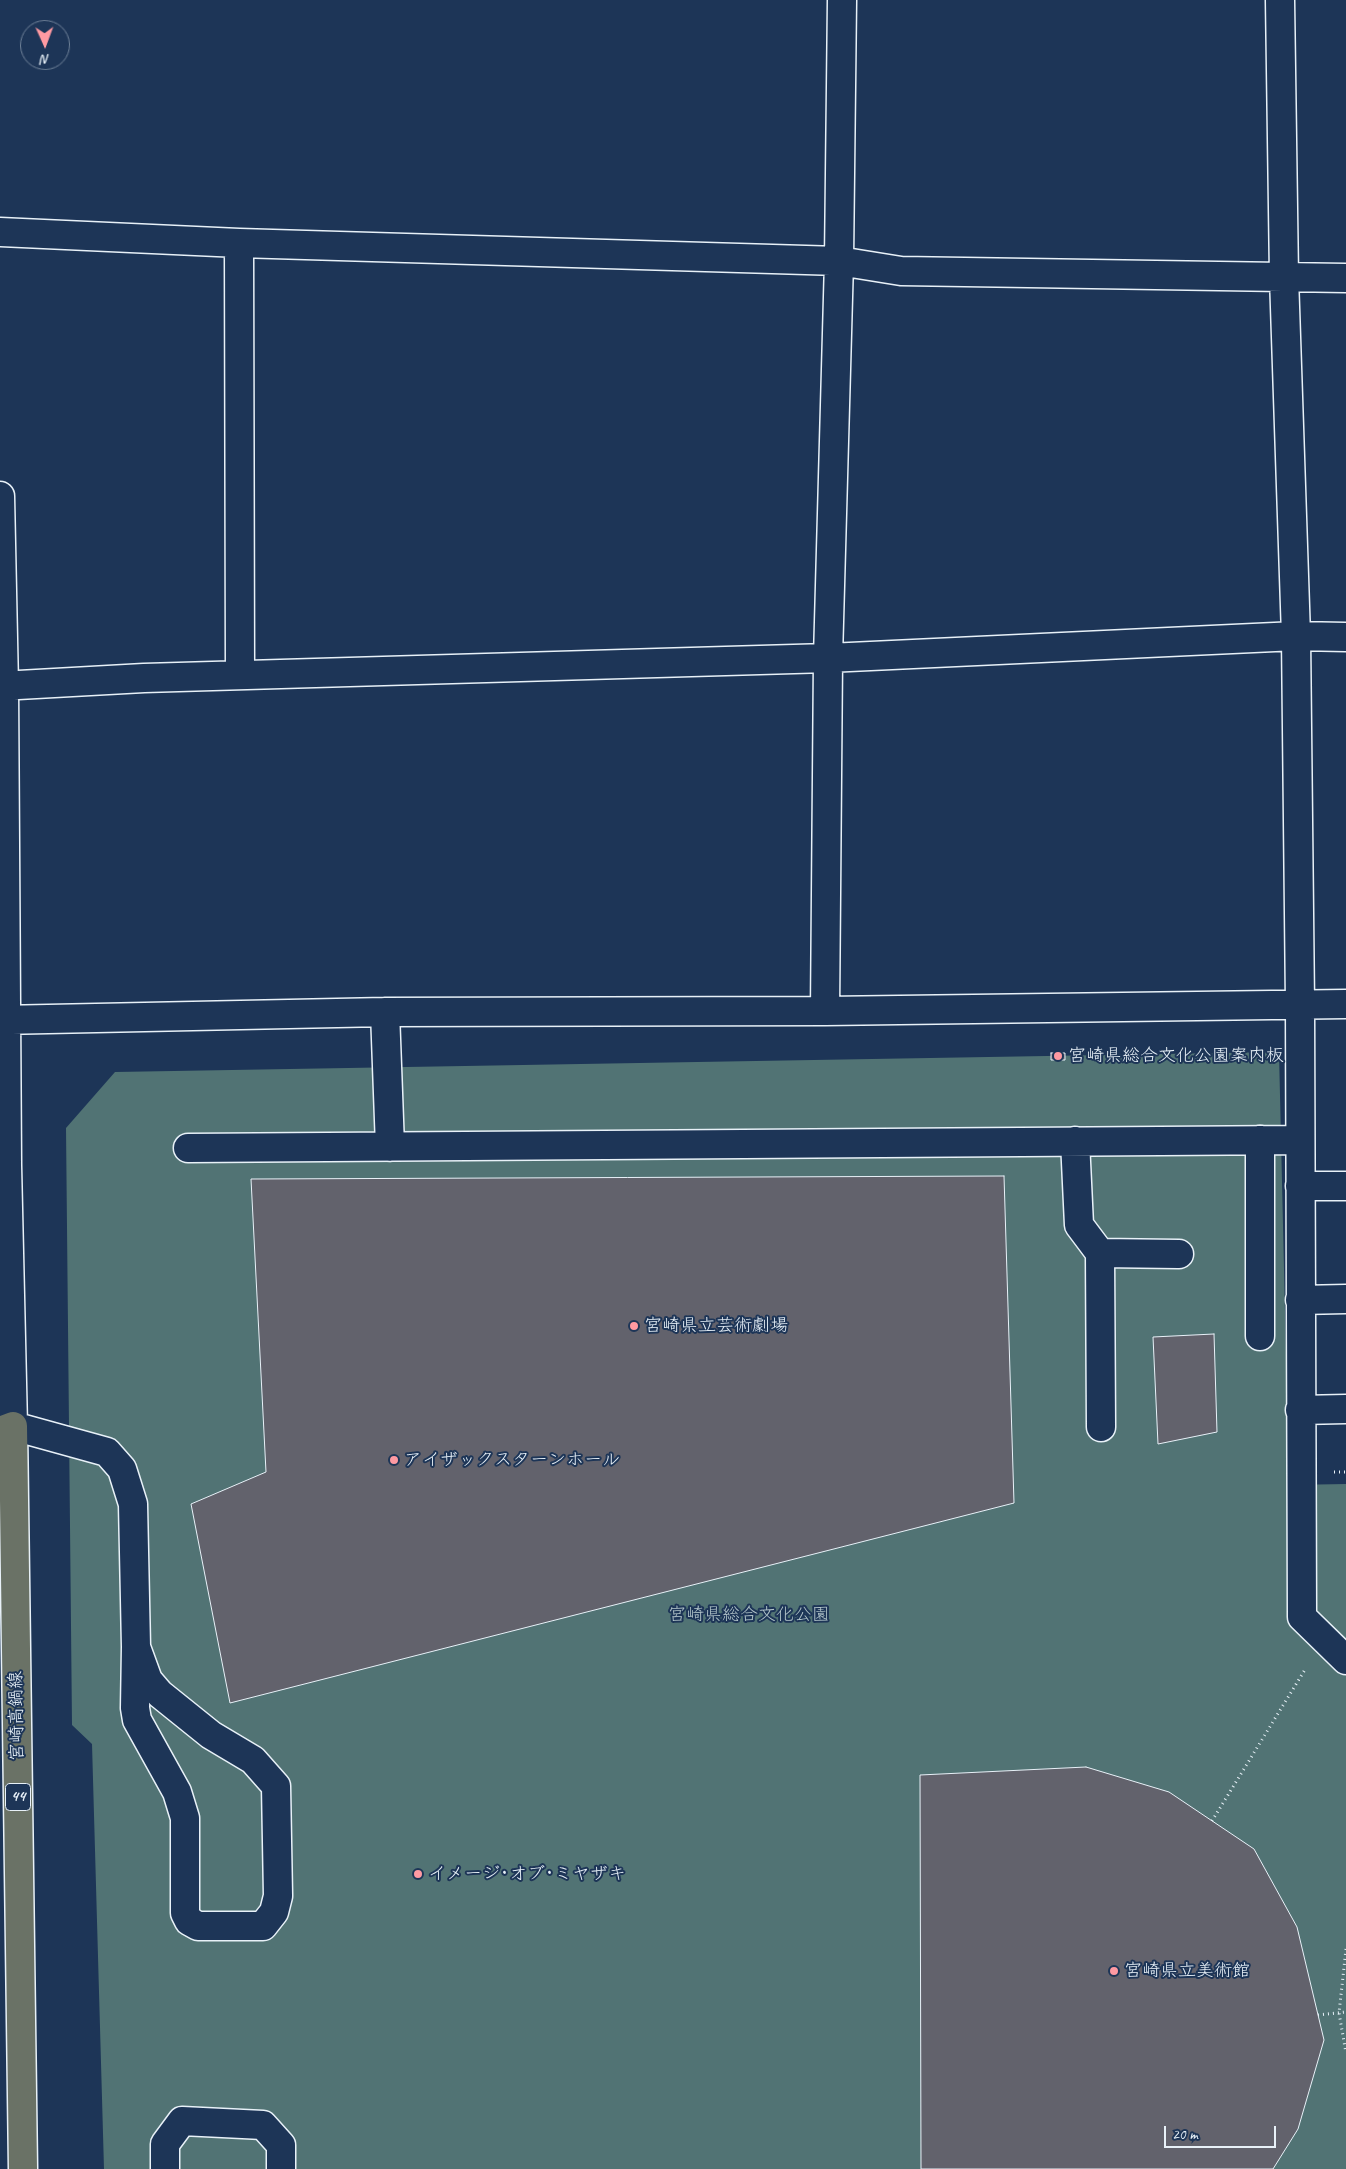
<!DOCTYPE html>
<html>
<head>
<meta charset="utf-8">
<style>
	body { margin:0 }
	#map { position:relative; width:1346px; height:2169px; overflow:hidden; background:#1d3557; font-family:Caveat,sans-serif }
	canvas { display:block }
	.north { position:absolute; left:20px; top:20px; width:50px; height:50px; box-sizing:border-box; background:#1d3557; border:1px solid #6e8097; border-radius:50%; rotate:178deg; font-size:14px; font-weight:700; line-height:20px; text-align:center; color:#e8f1f8 }
	.north::after { content:''; display:block; margin:auto; width:18px; height:22px; background:#ff9aa2; clip-path:polygon(50% 0,100% 100%,50% 72%,0 100%) }
	.scale { position:absolute; left:1164px; top:2126px; width:112px; height:22px; box-sizing:border-box; border:2px solid #e8f1f8; border-top:0; padding-left:6px; font-size:15px; line-height:18px; white-space:nowrap; color:#e8f1f8; -webkit-text-stroke:4px #1d3557; paint-order:stroke }
</style>
</head>
<body>
<div id="map">
<canvas width="1346" height="2169"></canvas>
<div class="north">N</div>
<div class="scale">20 m</div>
</div>
<script>
const ctx = document.querySelector('canvas').getContext('2d');
ctx.lineJoin = 'round';
function fill(path, color) { ctx.fillStyle = color; ctx.fill(path, 'evenodd'); }
const shape = rows => new Path2D(rows.map(r => 'M' + r).join(''));
function trace(path, color, width, dash) { ctx.strokeStyle = color; ctx.lineWidth = width; ctx.lineCap = dash ? 'butt' : 'round'; ctx.setLineDash(dash || []); ctx.stroke(path); }
function write(font, color, halo, rows, align = 'center') {
  ctx.font = font + ' Caveat,"Klee One",sans-serif'; ctx.lineWidth = 4; ctx.setLineDash([]); ctx.textBaseline = 'middle'; ctx.strokeStyle = halo; ctx.fillStyle = color; for (const [text, x, y, turn = 0] of rows) {
    ctx.save(); ctx.translate(x, y); ctx.rotate((+turn || 0) * Math.PI / 180); ctx.textAlign = isNaN(turn) ? turn : align; if (halo) ctx.strokeText(text, 0, 0); ctx.fillText(text, 0, 0); ctx.restore();
  }
}
fill(shape([
	[1279,1052,1289,1485,1346,1484,1346,2169,104,2169,92,1744,72,1725,66,1128,115,1072]
]), '#517374');
const building = shape([
	[1051,1053,1065,1053,1065,1060,1051,1060,1051,1053],
	[1004,1176,1014,1503,230,1703,191,1504,266,1472,251,1179,1004,1176],
	[1214,1334,1217,1432,1158,1444,1153,1337,1214,1334],
	[1086,1767,1169,1792,1254,1849,1297,1927,1324,2040,1298,2129,1273,2169,921,2169,920,1775,1086,1767]
]);
fill(building, '#62626c');
trace(building, '#e8f1f8', 1);
const minor = shape([
	[1280,0,1284,277,1296,636,1300,1005,1302,1617,1346,1660],
	[0,232,239,243,839,261,901,271,1346,278],
	[239,243,240,675],
	[0,496,4,686,7,1165,13,1426,107,1452,122,1469,133,1504,136,1647,148,1680,160,1694,211,1735,253,1760,276,1786,278,1896,274,1912,263,1926,198,1926,189,1921,185,1913,185,1818,177,1792,137,1720,135,1708,136,1647],
	[0,686,144,678,828,658,1296,636,1346,637],
	[825,1011,828,658,839,261,842,0],
	[385,1012,390,1147],
	[0,1020,385,1012,825,1011,1346,1004],
	[1260,1140,1260,1336],
	[1075,1141,1079,1225,1100,1253,1101,1427],
	[188,1148,1299,1140],
	[1300,1186,1346,1186],
	[1100,1253,1179,1254],
	[1300,1300,1346,1299],
	[1300,1410,1346,1409],
	[165,2169,165,2144,182,2121,263,2125,281,2145,281,2169]
]);
const major = shape([
	[0,1431,13,1426,23,2169]
]);
trace(minor, '#e8f1f8', 31);
trace(major, '#e8f1f8', 31);
trace(shape([
	[1334,1472,1346,1472],
	[1212,1821,1306,1668],
	[1346,1949,1339,2013,1346,2053],
	[1318,2015,1346,2012]
]), '#e8f1f8', 3, [1, 4]);
trace(minor, '#1d3557', 28);
trace(major, '#6a7266', 28);
for (const [x, y, r, color] of [
	[1058,1056,5,"#ff9aa2"],
	[634,1326,5,"#ff9aa2"],
	[394,1460,5,"#ff9aa2"],
	[418,1874,5,"#ff9aa2"],
	[1114,1971,5,"#ff9aa2"]
]) { const dot = new Path2D(); dot.arc(x, y, r, 0, 2 * Math.PI); ctx.fillStyle = color; ctx.fill(dot); trace(dot, '#1d3557', 2); }
for (const [x, y, w] of [
	[18,1797,25]
]) { const box = new Path2D(); box.roundRect(x - w / 2, y - 13.5, w, 27, 4); ctx.fillStyle = '#1d3557'; ctx.fill(box); trace(box, '#e8f1f8', 1); }
write('bold 16px', '#e8f1f8', null, [
	["44",18,1797]
]);
write('18px', '#e8f1f8', '#1d3557', [
	["宮崎県総合文化公園案内板",1068,1056],
	["宮崎県立芸術劇場",644,1326],
	["アイザックスターンホール",404,1460],
	["イメージ･オブ･ミヤザキ",428,1874],
	["宮崎県立美術館",1124,1971]
], 'left');
write('18px', '#b3c5ca', '#1d3557', [
	["宮崎県総合文化公園",749,1615]
]);
write('18px', '#e8f1f8', '#1d3557', [
	["宮崎高鍋線",17,1716,-91]
]);
</script>
</body>
</html>
